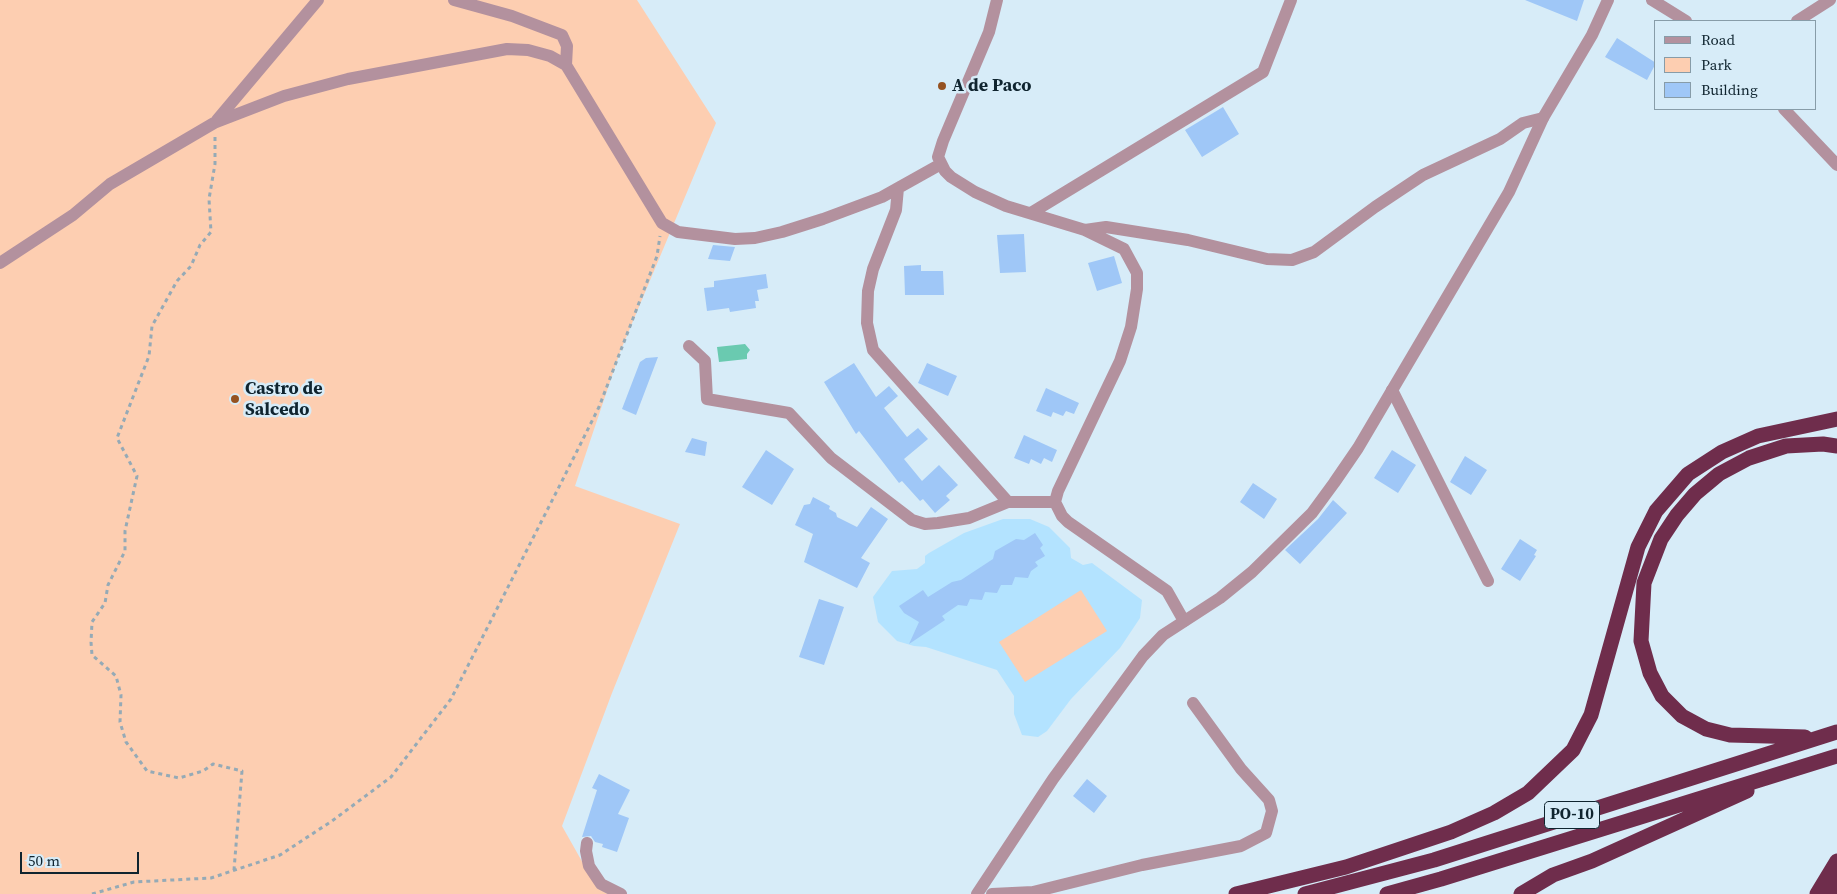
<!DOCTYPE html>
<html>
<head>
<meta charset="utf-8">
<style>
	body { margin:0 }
	#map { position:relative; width:1837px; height:894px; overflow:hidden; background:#d7ecf8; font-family:"Source Serif 4",serif }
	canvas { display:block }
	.legend { position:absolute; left:1654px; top:20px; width:162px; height:90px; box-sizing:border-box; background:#d7ecf8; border:1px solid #879ca8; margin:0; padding:6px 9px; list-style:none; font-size:15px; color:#0f242f }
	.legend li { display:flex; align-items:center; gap:10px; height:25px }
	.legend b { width:25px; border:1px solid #879ca8 }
	.scale { position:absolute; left:20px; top:852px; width:119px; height:22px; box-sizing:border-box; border:2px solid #0f242f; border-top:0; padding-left:6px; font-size:15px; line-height:18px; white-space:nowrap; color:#0f242f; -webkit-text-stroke:4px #d7ecf8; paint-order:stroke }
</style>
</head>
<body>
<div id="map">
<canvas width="1837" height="894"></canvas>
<ul class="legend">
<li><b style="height:6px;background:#b3919e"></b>Road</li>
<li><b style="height:14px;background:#fdceb1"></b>Park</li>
<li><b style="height:14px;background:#9fc7f7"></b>Building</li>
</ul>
<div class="scale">50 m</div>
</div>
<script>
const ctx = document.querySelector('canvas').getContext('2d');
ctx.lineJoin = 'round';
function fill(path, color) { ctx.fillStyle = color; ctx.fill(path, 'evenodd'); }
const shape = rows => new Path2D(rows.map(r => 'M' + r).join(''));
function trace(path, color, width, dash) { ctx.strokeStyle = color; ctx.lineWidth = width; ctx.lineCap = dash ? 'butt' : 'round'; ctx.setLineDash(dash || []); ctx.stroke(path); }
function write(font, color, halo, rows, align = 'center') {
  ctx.font = font + ' "Source Serif 4",serif'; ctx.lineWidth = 5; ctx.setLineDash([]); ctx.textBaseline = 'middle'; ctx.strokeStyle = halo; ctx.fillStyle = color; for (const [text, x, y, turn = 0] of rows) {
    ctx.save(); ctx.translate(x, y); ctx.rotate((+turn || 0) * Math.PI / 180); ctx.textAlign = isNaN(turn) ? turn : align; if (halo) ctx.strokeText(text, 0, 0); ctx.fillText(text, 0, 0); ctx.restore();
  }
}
fill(shape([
	[1003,519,1030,519,1049,527,1070,548,1071,558,1083,565,1092,563,1142,600,1140,618,1120,648,1071,699,1047,731,1038,737,1022,735,1014,714,1014,696,997,670,926,647,914,646,897,641,878,622,873,597,892,571,917,569,925,563,925,556,929,553,964,533]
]), '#b3e3ff');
fill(shape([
	[0,0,637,0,716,123,620,352,575,486,680,524,612,693,562,826,597,888,608,894,0,894],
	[1081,590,1107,631,1025,682,999,642]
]), '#fdceb1');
fill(shape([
	[745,344,750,350,747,354,747,359,719,362,717,347]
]), '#6acab0');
fill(shape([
	[1525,0,1584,0,1577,21],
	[1617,38,1656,63,1647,80,1605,57],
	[1223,107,1239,134,1202,157,1185,130],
	[1024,234,1026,272,1000,273,997,235],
	[713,245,735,247,730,261,708,259],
	[1114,256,1122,283,1097,291,1088,263],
	[921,265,921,271,943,271,944,295,905,295,904,266],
	[766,274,768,288,757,290,759,301,755,301,756,308,730,312,729,308,707,311,704,288,714,287,714,281],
	[658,357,636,415,622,409,640,362,646,358],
	[854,363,876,397,889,386,898,396,884,408,907,437,918,428,928,439,904,459,922,481,939,465,958,485,946,496,950,500,935,513,923,499,920,501,902,481,899,483,859,431,856,434,824,382],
	[927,363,957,376,948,396,918,383],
	[1046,388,1079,403,1074,414,1066,411,1063,416,1053,412,1051,417,1036,411],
	[1024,435,1057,450,1052,462,1044,458,1041,464,1031,459,1029,464,1014,458],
	[692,438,707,442,705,456,685,452],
	[766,450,794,469,772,505,742,487],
	[1392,450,1416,465,1398,493,1374,478],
	[1465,456,1487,470,1471,495,1450,482],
	[1253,483,1277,499,1264,519,1240,502],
	[813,497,830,506,829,509,836,513,837,517,857,527,871,507,888,519,861,558,870,563,857,588,804,562,813,534,795,525,804,505,810,504],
	[1333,500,1347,513,1300,564,1285,550,1318,519],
	[1035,533,1043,545,1040,548,1045,556,1035,562,1038,566,1031,571,1028,578,1015,577,1012,585,1001,585,997,593,985,592,982,600,970,599,967,606,958,605,942,616,945,620,909,644,919,622,904,613,899,606,923,590,928,597,952,582,961,580,993,559,995,551,1016,539,1024,540],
	[1520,539,1537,550,1534,555,1536,556,1520,581,1501,569],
	[819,599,844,607,824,665,799,657],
	[599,774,630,790,618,814,629,818,617,852,602,847,603,844,595,842,591,836,582,837,597,790,592,788],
	[1087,779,1107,796,1094,813,1073,796]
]), '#9fc7f7');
trace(shape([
	[215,137,215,164,209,199,211,232,200,245,191,266,177,281,152,326,149,356,117,438,137,476,125,531,125,551,108,585,105,603,92,622,91,642,92,655,116,676,121,695,120,722,126,742,147,771,179,778,203,771,213,764,242,771,234,870],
	[92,894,134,882,211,878,280,855,332,821,391,777,451,699,562,481,599,407,657,256,660,236]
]), '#95aab6', 3, [4, 4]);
trace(shape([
	[454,0,512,16,562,35,567,46,566,65],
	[997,0,989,32,943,141,938,157,945,171,951,177,975,192,1006,206,1085,230,1124,249,1137,273,1137,289,1131,327,1120,361,1058,491,1055,502,1062,516,1068,522,1167,591,1184,621],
	[1797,21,1830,0],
	[217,120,318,0],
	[898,188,896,210,873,269,868,291,867,323,873,350,1008,502],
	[1031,213,1263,72,1291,0],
	[1085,230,1106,227,1188,240,1267,259,1292,260,1314,252,1375,207,1423,175,1500,139,1523,123,1543,118],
	[0,263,73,215,110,184,214,123,284,96,348,79,507,49,528,50,550,56,566,65,662,223,678,232,735,239,755,238,782,232,823,219,882,197,941,164],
	[689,346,705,361,707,399,789,413,831,458,912,520,925,524,938,523,969,518,1008,502,1055,502],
	[1392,390,1488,581],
	[587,843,586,851,589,866,601,884,621,894],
	[992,894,1033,892,1142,865,1241,846,1266,833,1272,811,1269,800,1241,769,1193,703]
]), '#b3919e', 12);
trace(shape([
	[1652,0,1686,21],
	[1784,109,1837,165],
	[977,894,1053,779,1143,656,1163,635,1220,598,1252,572,1312,513,1334,483,1358,448,1509,192,1543,118,1592,35,1608,0]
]), '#b3919e', 12);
trace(shape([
	[1805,737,1730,735,1706,729,1682,716,1662,696,1650,673,1641,641,1644,583,1661,539,1677,515,1695,494,1719,474,1749,458,1786,446,1823,444,1837,446],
	[1236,894,1346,867,1451,832,1494,813,1528,793,1573,750,1591,715,1638,547,1656,511,1688,474,1722,452,1758,436,1837,419],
	[1305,894,1434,860,1837,732],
	[1387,894,1441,879,1837,756],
	[1521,894,1553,875,1592,861,1747,791],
	[1817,894,1837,861],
	[1832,894,1837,883]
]), '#6f2d4c', 15);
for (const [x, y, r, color] of [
	[942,86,5,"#955221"],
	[235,399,5,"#955221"]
]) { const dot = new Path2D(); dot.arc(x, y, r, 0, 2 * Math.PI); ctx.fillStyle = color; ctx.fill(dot); trace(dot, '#d7ecf8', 2); }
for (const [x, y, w] of [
	[1572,815,55]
]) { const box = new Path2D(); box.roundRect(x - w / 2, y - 13.5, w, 27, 4); ctx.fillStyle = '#d7ecf8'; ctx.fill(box); trace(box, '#0f242f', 1); }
write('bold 16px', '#0f242f', null, [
	["PO-10",1572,815]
]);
write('bold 18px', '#0f242f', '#d7ecf8', [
	["A de Paco",952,86],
	["Castro de",245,389],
	["Salcedo",245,410]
], 'left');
</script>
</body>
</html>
